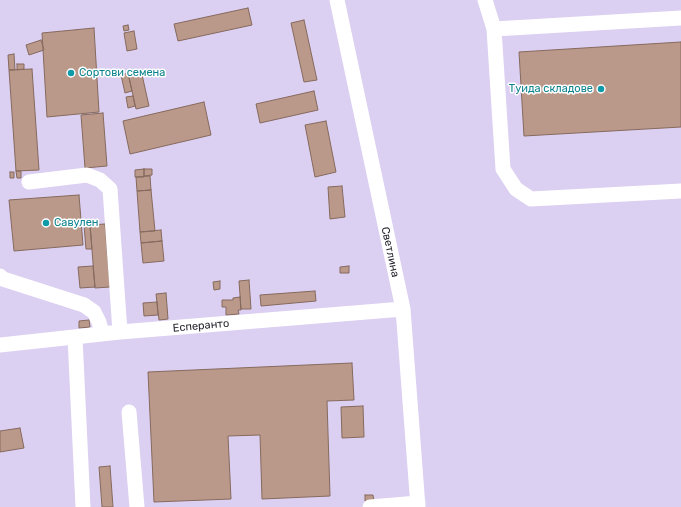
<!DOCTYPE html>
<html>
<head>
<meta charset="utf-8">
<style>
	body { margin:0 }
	canvas { display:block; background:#e5dbf7 }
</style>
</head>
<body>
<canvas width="681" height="507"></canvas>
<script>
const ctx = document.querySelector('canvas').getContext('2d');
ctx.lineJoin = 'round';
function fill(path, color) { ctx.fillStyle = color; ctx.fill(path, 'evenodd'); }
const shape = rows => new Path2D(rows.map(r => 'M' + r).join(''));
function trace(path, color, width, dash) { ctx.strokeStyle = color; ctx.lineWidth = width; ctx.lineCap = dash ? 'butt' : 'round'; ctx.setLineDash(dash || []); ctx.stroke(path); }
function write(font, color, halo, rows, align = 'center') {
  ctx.font = font + ' Rubik,sans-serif'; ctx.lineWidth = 3; ctx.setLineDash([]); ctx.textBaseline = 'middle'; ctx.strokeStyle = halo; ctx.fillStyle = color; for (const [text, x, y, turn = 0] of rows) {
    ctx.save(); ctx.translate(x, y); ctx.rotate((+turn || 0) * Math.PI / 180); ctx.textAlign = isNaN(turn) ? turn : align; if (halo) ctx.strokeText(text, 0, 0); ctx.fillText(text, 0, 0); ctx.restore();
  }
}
fill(shape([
	[0,0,681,0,681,507,0,507]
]), '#dbcff2');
const building = shape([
	[248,8,252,25,178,41,174,24,248,8],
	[304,20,317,80,304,82,291,23,304,20],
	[128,25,129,30,124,31,123,26,128,25],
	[94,28,99,112,47,117,42,33,94,28],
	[134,31,137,49,127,51,124,33,134,31],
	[41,40,44,50,29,55,26,45,41,40],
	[681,42,681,127,524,136,519,52,681,42],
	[14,54,15,70,9,70,8,55,14,54],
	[17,64,24,64,24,69,17,70,17,64],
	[32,69,39,170,16,171,9,70,32,69],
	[141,70,149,106,136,109,128,73,141,70],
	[128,73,132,91,125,93,121,75,128,73],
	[314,91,318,110,260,123,256,104,314,91],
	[133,96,135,106,128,108,126,97,133,96],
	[204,102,211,135,130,154,123,121,204,102],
	[103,113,107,166,85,168,81,115,103,113],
	[326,121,336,172,315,177,305,125,326,121],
	[144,169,144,177,135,177,135,170,144,169],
	[144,169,152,169,152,175,144,176,144,169],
	[16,171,21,171,21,178,17,178,16,171],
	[10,172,14,172,14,178,10,178,10,172],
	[150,176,151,190,137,191,136,177,150,176],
	[342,186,345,217,330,219,328,187,342,186],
	[151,190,155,231,140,232,137,191,151,190],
	[79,195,83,245,14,251,9,200,79,195],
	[105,224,110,287,95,288,90,225,105,224],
	[84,225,90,225,92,249,86,249,84,225],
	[161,230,162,241,141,243,140,232,161,230],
	[162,241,164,261,143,263,141,243,162,241],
	[93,266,95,287,80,288,78,267,93,266],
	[349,266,349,273,340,273,340,267,349,266],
	[249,280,251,309,241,309,239,281,249,280],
	[220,281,220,289,214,290,213,282,220,281],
	[315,291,316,301,261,306,260,295,315,291],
	[166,293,168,319,159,320,156,294,166,293],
	[240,297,241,310,238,310,239,314,226,315,226,307,222,307,222,300,233,300,233,298,240,297],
	[157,302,158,315,144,316,143,303,157,302],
	[89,320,90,327,79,328,79,321,89,320],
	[352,363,354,400,327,401,330,496,262,499,260,435,228,436,231,499,154,502,148,372,352,363],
	[363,406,364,437,342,438,341,407,363,406],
	[20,428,24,448,0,452,0,431,20,428],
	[110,466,113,507,102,507,99,467,110,466],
	[365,495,373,495,374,501,365,501,365,495]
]);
fill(building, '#bb998a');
trace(building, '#866a5e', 1);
trace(shape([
	[337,0,403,309,418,507],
	[485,0,494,29,503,169,516,189,531,199,681,191],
	[494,29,681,18],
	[29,182,87,175,100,180,110,189,120,332],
	[0,276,3,279,84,305,94,312,99,322,102,334],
	[75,337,83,507],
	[0,345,120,332,403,309],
	[129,412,137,507],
	[370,507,418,503]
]), '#fff', 15);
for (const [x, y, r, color] of [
	[71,73,4,"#0f9aa8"],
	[601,89,4,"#0f9aa8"],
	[46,223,4,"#0f9aa8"]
]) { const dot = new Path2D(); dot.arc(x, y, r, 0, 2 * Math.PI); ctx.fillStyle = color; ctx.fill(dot); trace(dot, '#fff', 1.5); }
write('11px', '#0d838f', '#fff', [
	["Сортови семена",79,73],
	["Туида складове",593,89,"right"],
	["Савулен",54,223]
], 'left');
write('11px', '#221f29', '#fff', [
	["Светлина",390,252,78],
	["Есперанто",201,326,-5]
]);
</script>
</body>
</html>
